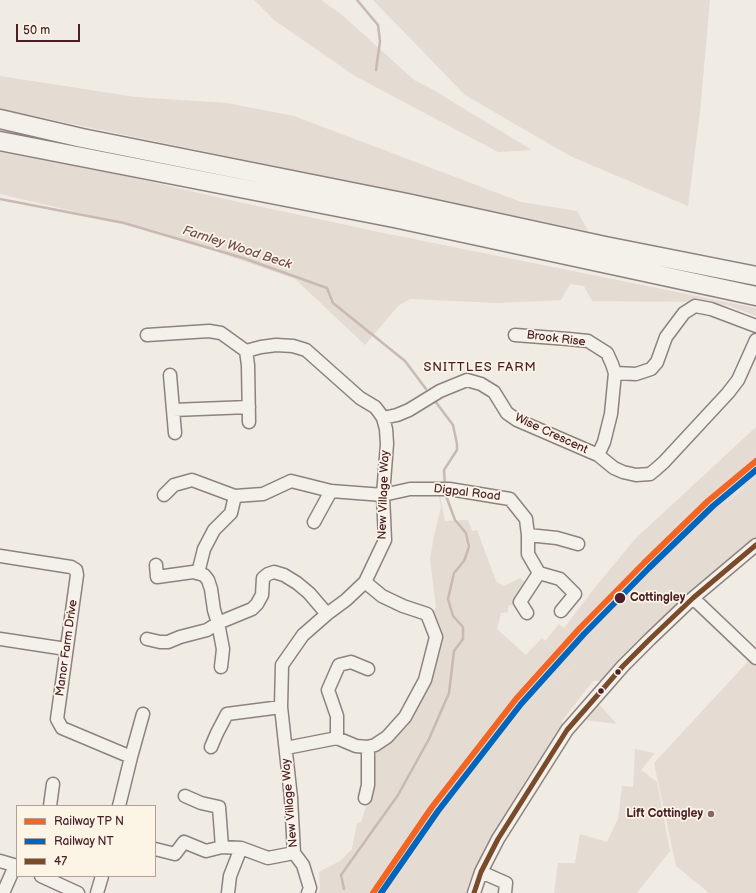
<!DOCTYPE html>
<html>
<head>
<meta charset="utf-8">
<style>
	body { margin:0 }
	#map { position:relative; width:756px; height:893px; overflow:hidden; background:#f0ebe3; font-family:"Balsamiq Sans",sans-serif }
	canvas { display:block }
	.legend { position:absolute; left:16px; top:805px; width:140px; height:72px; box-sizing:border-box; background:#fcf5e5; border:1px solid #b59f9b; margin:0; padding:5px 7px; list-style:none; font-size:12px; color:#4a1f2b }
	.legend li { display:flex; align-items:center; gap:8px; height:20px }
	.legend b { width:20px; border:1px solid #b59f9b }
	.scale { position:absolute; left:16px; top:24px; width:64px; height:18px; box-sizing:border-box; border:2px solid #4a1f2b; border-top:0; padding-left:5px; font-size:12px; line-height:14px; white-space:nowrap; color:#4a1f2b; -webkit-text-stroke:3px #fcf5e5; paint-order:stroke }
</style>
</head>
<body>
<div id="map">
<canvas width="756" height="893"></canvas>
<ul class="legend">
<li><b style="height:5px;background:#f26522"></b>Railway TP N</li>
<li><b style="height:5px;background:#0065bd"></b>Railway NT</li>
<li><b style="height:5px;background:#7a4b2a"></b>47</li>
</ul>
<div class="scale">50 m</div>
</div>
<script>
const ctx = document.querySelector('canvas').getContext('2d');
ctx.lineJoin = 'round';
function fill(path, color) { ctx.fillStyle = color; ctx.fill(path, 'evenodd'); }
const shape = rows => new Path2D(rows.map(r => 'M' + r).join(''));
function trace(path, color, width, dash) { ctx.strokeStyle = color; ctx.lineWidth = width; ctx.lineCap = dash ? 'butt' : 'round'; ctx.setLineDash(dash || []); ctx.stroke(path); }
function write(font, color, halo, rows, align = 'center') {
  ctx.font = font + ' "Balsamiq Sans",sans-serif'; ctx.lineWidth = 3.5; ctx.setLineDash([]); ctx.textBaseline = 'middle'; ctx.strokeStyle = halo; ctx.fillStyle = color; for (const [text, x, y, turn = 0] of rows) {
    ctx.save(); ctx.translate(x, y); ctx.rotate((+turn || 0) * Math.PI / 180); ctx.textAlign = isNaN(turn) ? turn : align; if (halo) ctx.strokeText(text, 0, 0); ctx.fillText(text, 0, 0); ctx.restore();
  }
}
fill(shape([
	[756,452,756,477,735,494,591,633,597,638,559,684,551,677,495,743,441,814,399,874,388,893,369,893,415,824,442,787,514,697,555,650,545,641,559,624,564,628,593,590,601,596,712,491],
	[753,656,756,658,756,893,709,893,676,866,654,763]
]), '#e6dbd2');
fill(shape([
	[254,0,321,0,341,14,414,80,430,88,532,150,498,152,355,76,274,20],
	[373,0,710,0,700,112,688,206,570,156,465,95],
	[0,76,135,97,227,103,294,116,521,202,577,211,588,231,0,109],
	[0,152,121,175,234,201,379,232,756,308,756,316,730,306,703,302,592,301,584,286,570,284,561,300,499,303,410,299,398,306,365,345,295,279,161,232,0,194],
	[756,427,756,452,712,491,601,596,593,590,635,539],
	[756,477,756,538,673,609,639,641,602,681,593,681,562,721,563,725,527,778,477,865,466,893,388,893,399,874,441,814,495,743,551,677,559,684,597,638,591,633,687,537],
	[439,496,440,496,445,521,468,520,472,531,477,530,496,581,504,586,520,578,527,584,515,604,508,606,508,612,501,613,497,629,526,655,542,638,555,650,514,697,442,787,415,824,369,893,319,893,320,887,319,872,340,861,352,849,357,823,361,822,370,795,376,752,380,747,390,740,441,637,439,624,432,613,436,607,430,559,434,536,441,507],
	[594,699,617,724,577,719],
	[635,749,655,753,641,770,657,782,670,851,637,893,554,893,558,863,575,863,580,834,607,842,618,819,622,786,633,787]
]), '#e4dbd2');
trace(shape([
	[357,0,378,25,380,41,376,70],
	[0,199,124,223,243,258,327,288,333,303,405,361,426,389],
	[435,401,453,425,457,444,457,450,444,470,445,486],
	[344,889,341,875,398,795,429,739,449,693,454,651,463,639,463,627,453,616,448,599,454,573,464,561,469,547,466,533,455,520,445,493]
]), '#c9b9b3', 2.5);
const minor = shape([
	[147,335,209,331,221,333,246,351,261,347,276,345,293,346,306,350,360,398,375,407,379,412,383,418,386,429,387,444,383,495,385,540,365,582,346,600,327,614,303,635,282,665,281,707,291,798,294,853,303,865,310,888,308,893],
	[515,335,568,339,588,341,607,353,612,364,615,373,611,414,604,442,598,455],
	[246,351,248,365,249,422],
	[615,373,636,374,651,369,657,362,666,337,684,313,695,306,711,309,756,326],
	[170,375,175,433],
	[173,410,249,407],
	[383,418,397,415,409,410,440,391,467,380,481,384,494,392,507,413,517,420,598,455,614,468,623,472,636,475,650,474,655,470,664,462,728,393,738,380,756,340],
	[164,495,174,485,192,480,235,496,263,494,291,481,331,491,383,495,410,489,449,489,510,499,526,519,528,535,557,538,578,544],
	[314,522,331,491],
	[528,535,528,554,539,573,560,579,575,594,561,611],
	[0,556,71,567,76,570,77,575,57,719,62,728,131,757,119,806],
	[198,573,204,549,214,530,231,513,235,496],
	[693,598,756,658],
	[527,613,520,602,539,573],
	[0,639,66,649],
	[147,639,160,642,168,642,180,637,207,630,218,623,214,610,211,589,208,580,204,575,193,572,157,577,156,565],
	[221,667,223,649,218,623,252,609,257,604,262,595,263,578,268,574,274,572,284,575,297,583,309,593,327,614],
	[337,738,337,716,328,690,339,665,351,662,368,669],
	[211,747,217,733,227,714,281,707],
	[286,748,337,738,356,746,368,747,375,745,387,737,405,717,425,680,436,637,427,614,403,606,382,596,365,582],
	[131,757,143,714],
	[185,796,201,803,219,807,222,847],
	[365,798,368,785,368,747],
	[50,806,53,784],
	[155,849,175,854,184,842,206,851,222,847,241,848,268,858,294,853],
	[0,861,17,866],
	[481,872,506,883,505,893],
	[41,876,78,893],
	[3,893,15,866],
	[97,893,102,876],
	[228,893,230,876,241,848],
	[474,893,481,872,498,839,567,730,623,666,650,639,693,598,756,545]
]);
const highway = shape([
	[0,119,82,138,407,203,605,246,756,276],
	[0,141,394,218,756,296]
]);
trace(minor, '#8d8281', 15);
trace(highway, '#8d8281', 21);
trace(minor, '#f4f1eb', 12);
trace(highway, '#f4f1eb', 18);
trace(shape([
	[474,893,481,872,498,839,567,730,623,666,650,639,693,598,756,545]
]), '#7a4b2a', 5);
trace(shape([
	[373,893,432,807,516,699,579,629,644,563,708,501,756,461]
]), '#f26522', 6);
trace(shape([
	[381,893,438,811,521,704,584,634,649,568,713,506,756,470]
]), '#0065bd', 6);
for (const [x, y, r, color] of [
	[620,598,6,"#4a1f2b"],
	[618,672,3.5,"#4a1f2b"],
	[601,691,3.5,"#4a1f2b"],
	[711,814,4,"#84666b"]
]) { const dot = new Path2D(); dot.arc(x, y, r, 0, 2 * Math.PI); ctx.fillStyle = color; ctx.fill(dot); trace(dot, '#fcf5e5', 1.5); }
write('12px', '#4a1f2b', '#fcf5e5', [
	["Brook Rise",556,339,7],
	["Wise Crescent",551,434,25],
	["Digpal Road",467,493,7],
	["New Village Way",384,495,-88],
	["Manor Farm Drive",67,648,-82],
	["New Village Way",290,803,-95]
]);
write('bold 12px', '#4a1f2b', '#fcf5e5', [
	["Cottingley",630,598]
], 'left');
write('bold 12px', '#4a1f2b', '#fcf5e5', [
	["Lift Cottingley",703,814]
], 'right');
write('italic 13px', '#704d53', '#fcf5e5', [
	["Farnley Wood Beck",237,248,18]
]);
ctx.letterSpacing = '1px';
write('13px', '#4a1f2b', '#fcf5e5', [
	["SNITTLES FARM",480,368]
]);
ctx.letterSpacing = '0px';
</script>
</body>
</html>
